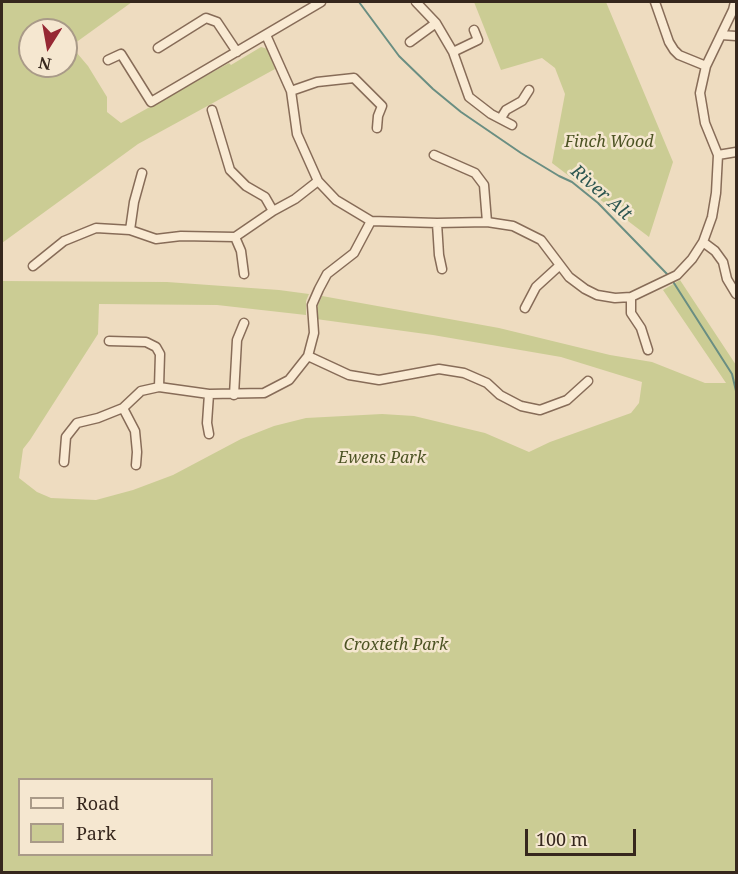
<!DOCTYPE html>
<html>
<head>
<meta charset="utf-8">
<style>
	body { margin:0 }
	#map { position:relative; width:738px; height:874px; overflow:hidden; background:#eedcc0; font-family:"Noto Serif",serif }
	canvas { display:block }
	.frame { position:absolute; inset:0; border:3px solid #36271d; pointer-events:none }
	.legend { position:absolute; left:18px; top:778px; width:195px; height:78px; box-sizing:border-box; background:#f5e7d0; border:2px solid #a99a88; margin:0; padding:8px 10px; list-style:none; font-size:18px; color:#36271d }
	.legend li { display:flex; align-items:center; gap:12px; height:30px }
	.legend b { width:30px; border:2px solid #a99a88 }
	.north { position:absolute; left:18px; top:18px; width:60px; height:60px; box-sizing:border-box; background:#f5e7d0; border:2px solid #a99a88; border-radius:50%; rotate:191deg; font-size:16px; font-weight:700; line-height:24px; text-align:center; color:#36271d }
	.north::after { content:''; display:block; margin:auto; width:21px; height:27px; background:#962833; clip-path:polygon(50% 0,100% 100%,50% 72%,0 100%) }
	.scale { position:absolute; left:525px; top:829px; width:111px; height:27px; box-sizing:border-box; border:3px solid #36271d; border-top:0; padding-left:8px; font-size:18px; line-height:21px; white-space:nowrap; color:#36271d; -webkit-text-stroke:4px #f5e7d0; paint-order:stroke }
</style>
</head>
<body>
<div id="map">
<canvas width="738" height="874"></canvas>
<div class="frame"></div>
<ul class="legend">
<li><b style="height:8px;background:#f9ead3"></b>Road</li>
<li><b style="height:16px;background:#cbcc94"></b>Park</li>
</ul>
<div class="north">N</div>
<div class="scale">100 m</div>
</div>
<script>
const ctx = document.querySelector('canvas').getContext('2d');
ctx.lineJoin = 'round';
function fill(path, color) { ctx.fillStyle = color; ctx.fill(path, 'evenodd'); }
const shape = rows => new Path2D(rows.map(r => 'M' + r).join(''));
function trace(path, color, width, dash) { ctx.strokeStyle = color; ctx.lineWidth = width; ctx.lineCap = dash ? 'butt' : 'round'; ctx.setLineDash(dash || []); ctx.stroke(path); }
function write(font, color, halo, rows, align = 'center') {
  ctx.font = font + ' "Noto Serif",serif'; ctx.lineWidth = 5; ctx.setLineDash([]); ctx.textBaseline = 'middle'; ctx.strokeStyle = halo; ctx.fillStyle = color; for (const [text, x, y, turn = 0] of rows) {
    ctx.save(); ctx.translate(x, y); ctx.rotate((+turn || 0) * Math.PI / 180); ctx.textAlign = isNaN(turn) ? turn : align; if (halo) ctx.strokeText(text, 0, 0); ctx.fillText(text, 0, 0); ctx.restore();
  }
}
fill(shape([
	[2,2,132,2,71,46,88,66,107,97,107,112,121,123,229,63,231,65,261,47,268,49,275,69,138,144,2,243],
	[30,30,66,30,66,66,30,66],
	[474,2,606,2,673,162,649,237,552,163,565,94,555,68,542,58,501,70],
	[680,280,736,365,736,872,2,872,2,281,167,282,279,290,309,294,306,301,306,315,217,305,99,304,98,334,30,440,23,449,19,478,37,492,51,498,96,500,133,490,173,475,241,439,274,426,306,418,382,414,414,416,485,433,529,452,550,442,631,413,639,403,642,382,561,357,433,335,316,319,316,310,322,296,499,328,610,355,652,362,705,383,726,383,663,290],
	[20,780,212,780,212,854,20,854]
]), '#cbcc94');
trace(shape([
	[359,2,399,56,433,89,461,112,521,153,559,176,572,182,598,203,668,275],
	[672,280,732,374,736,391]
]), '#6a8e82', 2);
const street = shape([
	[416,2,436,23,453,52,469,97,491,114,512,125],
	[655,2,669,42,674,50,679,55,706,66],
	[266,35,291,91,297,134,318,181,336,200,371,221,437,223,487,222,513,226,541,240,569,277,585,289,597,295,615,298,631,297,677,275,692,259,703,242,712,217,716,193,718,155,705,123,700,93,706,66,733,10,735,2],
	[721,35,736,36],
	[410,42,436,23],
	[158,48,206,18,217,22,237,52],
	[453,52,478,40,474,30],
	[108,60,121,54,151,102,321,2],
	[291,91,317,82,354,78,382,106,378,116,377,128],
	[212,110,230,170,246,186,265,197,273,211],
	[501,118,506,110,522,101,529,90],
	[434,155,475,173,484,185,487,222],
	[718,155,736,152],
	[437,223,439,255,442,269],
	[130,230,134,202,142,173],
	[235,237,241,251,244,274],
	[703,242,715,251,723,262,727,279,736,294],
	[33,266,64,241,96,228,130,230,156,239,181,236,235,237,273,211,295,199,318,181],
	[631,297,631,313,641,328,648,350],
	[525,308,536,287,559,266],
	[109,341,146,342,156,347,160,354,159,387],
	[308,356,349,375,379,380,439,369,464,373,487,383,500,395,521,406,540,410,567,400,588,381],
	[234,395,237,340,244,323],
	[123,408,135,431,137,452,136,465],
	[209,434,207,423,209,394],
	[64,462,66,437,77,423,98,418,123,408,141,391,159,387,209,394,264,393,289,380,308,356,314,333,312,305,319,289,327,274,354,253,371,221]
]);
trace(street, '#876c58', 11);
trace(street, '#f9ead3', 8);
write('italic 16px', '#4c5323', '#f5e7d0', [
	["Finch Wood",609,142],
	["Ewens Park",382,458],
	["Croxteth Park",396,645]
]);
write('italic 18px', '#2c5650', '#f5e7d0', [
	["River Alt",601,193,41]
]);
</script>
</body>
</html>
